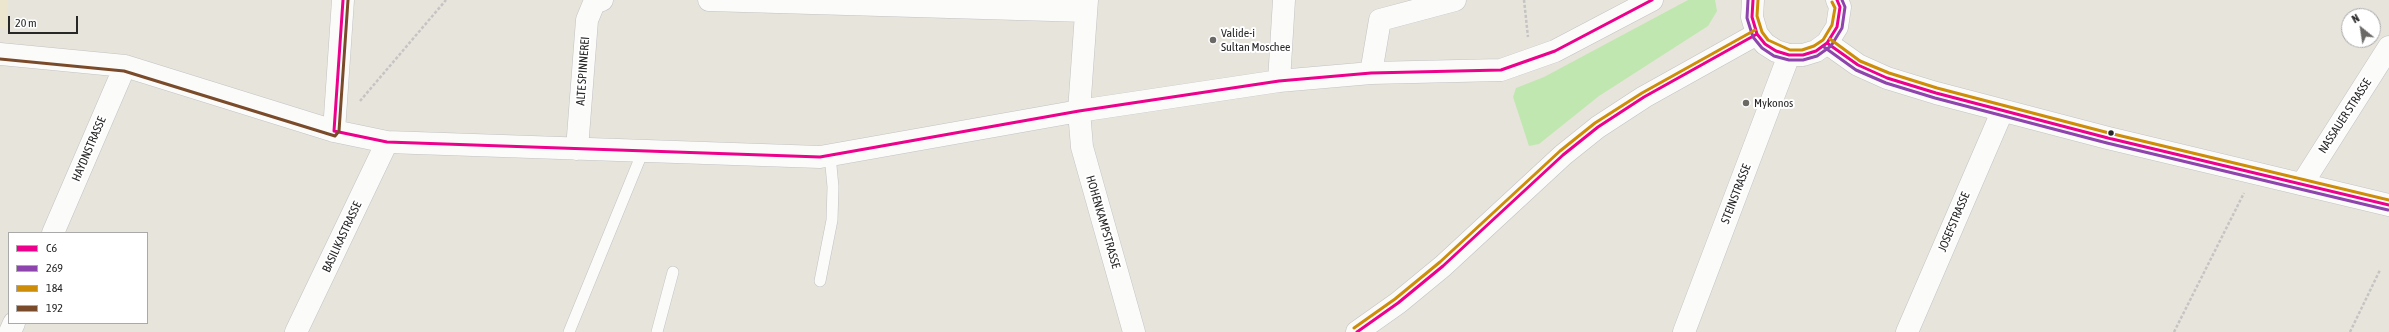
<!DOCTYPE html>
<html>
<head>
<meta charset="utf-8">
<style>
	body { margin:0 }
	#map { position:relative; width:2389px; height:332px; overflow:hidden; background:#e7e4dc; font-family:"Asap Condensed",sans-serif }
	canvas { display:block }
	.legend { position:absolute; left:8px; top:232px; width:140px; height:92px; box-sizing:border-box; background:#fff; border:1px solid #a9a9a9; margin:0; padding:5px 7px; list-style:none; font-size:12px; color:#272727 }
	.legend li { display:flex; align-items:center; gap:8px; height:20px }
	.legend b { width:20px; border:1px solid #a9a9a9 }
	.north { position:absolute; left:2341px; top:8px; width:40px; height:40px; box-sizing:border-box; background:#fff; border:1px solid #a9a9a9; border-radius:50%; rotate:330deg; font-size:11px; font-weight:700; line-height:16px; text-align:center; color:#272727 }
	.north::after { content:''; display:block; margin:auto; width:14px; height:18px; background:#6a6966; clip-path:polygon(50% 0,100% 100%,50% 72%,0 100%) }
	.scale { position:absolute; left:8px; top:16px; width:70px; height:18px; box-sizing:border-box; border:2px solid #272727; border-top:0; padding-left:5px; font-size:12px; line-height:14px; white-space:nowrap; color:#272727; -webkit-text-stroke:3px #fff; paint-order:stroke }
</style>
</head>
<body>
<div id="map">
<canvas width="2389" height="332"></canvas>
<ul class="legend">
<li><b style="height:5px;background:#ec008c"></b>C6</li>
<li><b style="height:5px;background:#8e44ad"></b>269</li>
<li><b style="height:5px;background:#cd8d08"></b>184</li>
<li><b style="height:5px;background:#7a4b2a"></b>192</li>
</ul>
<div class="north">N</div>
<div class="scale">20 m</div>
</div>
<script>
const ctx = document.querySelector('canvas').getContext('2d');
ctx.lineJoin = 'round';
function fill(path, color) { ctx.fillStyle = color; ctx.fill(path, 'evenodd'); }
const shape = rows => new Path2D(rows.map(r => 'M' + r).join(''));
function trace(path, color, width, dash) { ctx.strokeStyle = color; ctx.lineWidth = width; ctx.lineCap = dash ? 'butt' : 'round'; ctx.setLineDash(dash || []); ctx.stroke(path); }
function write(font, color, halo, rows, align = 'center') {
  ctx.font = font + ' "Asap Condensed",sans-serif'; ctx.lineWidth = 4; ctx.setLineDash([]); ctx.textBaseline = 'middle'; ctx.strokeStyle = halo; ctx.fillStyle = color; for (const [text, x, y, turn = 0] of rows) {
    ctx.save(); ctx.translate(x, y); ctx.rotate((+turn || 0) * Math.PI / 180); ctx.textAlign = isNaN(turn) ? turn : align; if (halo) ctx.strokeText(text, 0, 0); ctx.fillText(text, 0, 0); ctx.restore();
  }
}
fill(shape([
	[0,0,8,0,7,29,0,28]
]), '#ece6cf');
fill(shape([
	[1688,0,1715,0,1717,11,1708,26,1599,96,1539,144,1529,146,1513,97,1516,88,1544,77]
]), '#c0e7b0');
const service = shape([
	[820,281,832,220,833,187,830,155],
	[569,332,643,151],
	[657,332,673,272]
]);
const minor = shape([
	[709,0,1086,11],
	[1087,0,1079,111,1082,147,1134,332],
	[0,54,125,66,334,131,387,142,820,157,1079,111,1279,81,1371,73,1501,70,1555,51,1652,0],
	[1371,73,1380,20,1455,0],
	[1279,81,1284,0],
	[334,131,343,0],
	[577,149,587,20,594,3,602,0],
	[2302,184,2389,47],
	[53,233,125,66],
	[10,332,14,323],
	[296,332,387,142],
	[1684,332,1789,55],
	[1907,332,2002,112]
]);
const secondary = shape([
	[1753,0,1752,17,1757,34,1765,44,1776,51,1789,55,1803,55,1816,51,1827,43,1837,27,1840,7,1837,0],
	[1827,43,1858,65,1887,78,1936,93,2108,138,2389,205],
	[1357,332,1398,303,1443,266,1563,155,1598,127,1644,97,1757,34]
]);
trace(service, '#c3c2c3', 12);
trace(minor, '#c3c2c3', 23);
trace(secondary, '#c3c2c3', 23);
trace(shape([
	[1524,0,1528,37],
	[360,101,446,0],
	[2174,332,2244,193],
	[2350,332,2380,270]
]), '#c5c4c3', 2.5, [3, 2]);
trace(service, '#fbfbfa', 11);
trace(minor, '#fbfbfa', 22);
trace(secondary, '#fbfbfa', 22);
trace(shape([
	[343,0,334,131,387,142,820,157,1079,111,1279,81,1371,73,1501,70,1555,51,1652,0],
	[1753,0,1752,17,1757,34,1765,44,1776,51,1789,55,1803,55,1816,51,1827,43,1837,27,1840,7,1837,0],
	[1827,43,1858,65,1887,78,1936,93,2108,138,2389,205],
	[1357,332,1398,303,1443,266,1563,155,1598,127,1644,97,1757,34]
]), '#ec008c', 3);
trace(shape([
	[1748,0,1747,18,1753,37,1762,48,1774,56,1789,60,1803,60,1817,56,1831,46,1842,28,1845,7,1842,0],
	[1824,47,1856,70,1886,83,1935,98,2107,143,2388,210]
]), '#8e44ad', 3);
trace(shape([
	[1758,0,1757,16,1762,32,1768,40,1790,50,1802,50,1814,46,1823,40,1832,25,1835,8,1832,2],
	[1830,39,1860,61,1889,73,1937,88,2109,133,2389,200],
	[1354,328,1395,299,1440,262,1560,151,1595,123,1642,93,1755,30]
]), '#cd8d08', 3);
trace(shape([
	[0,59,124,71,335,136,339,131,348,0]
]), '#7a4b2a', 3);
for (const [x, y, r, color] of [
	[1213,40,4,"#6a6966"],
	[1746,103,4,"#6a6966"],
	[2111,133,3.5,"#272727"]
]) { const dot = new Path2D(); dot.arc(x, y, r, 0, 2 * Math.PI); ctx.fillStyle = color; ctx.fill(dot); trace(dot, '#fff', 1.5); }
write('12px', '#272727', '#fff', [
	["Valide-i",1221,33],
	["Sultan Moschee",1221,47],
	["Mykonos",1754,103]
], 'left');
write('12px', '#272727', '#fff', [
	["ALTE SPINNEREI",583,71,-86],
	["NASSAUER STRASSE",2345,116,-57],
	["HAYDNSTRASSE",89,149,-67],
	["STEINSTRASSE",1736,194,-69],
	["HOHENKAMPSTRASSE",1103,222,74],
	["JOSEFSTRASSE",1954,222,-67],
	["BASILIKASTRASSE",342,237,-65]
]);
</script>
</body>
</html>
